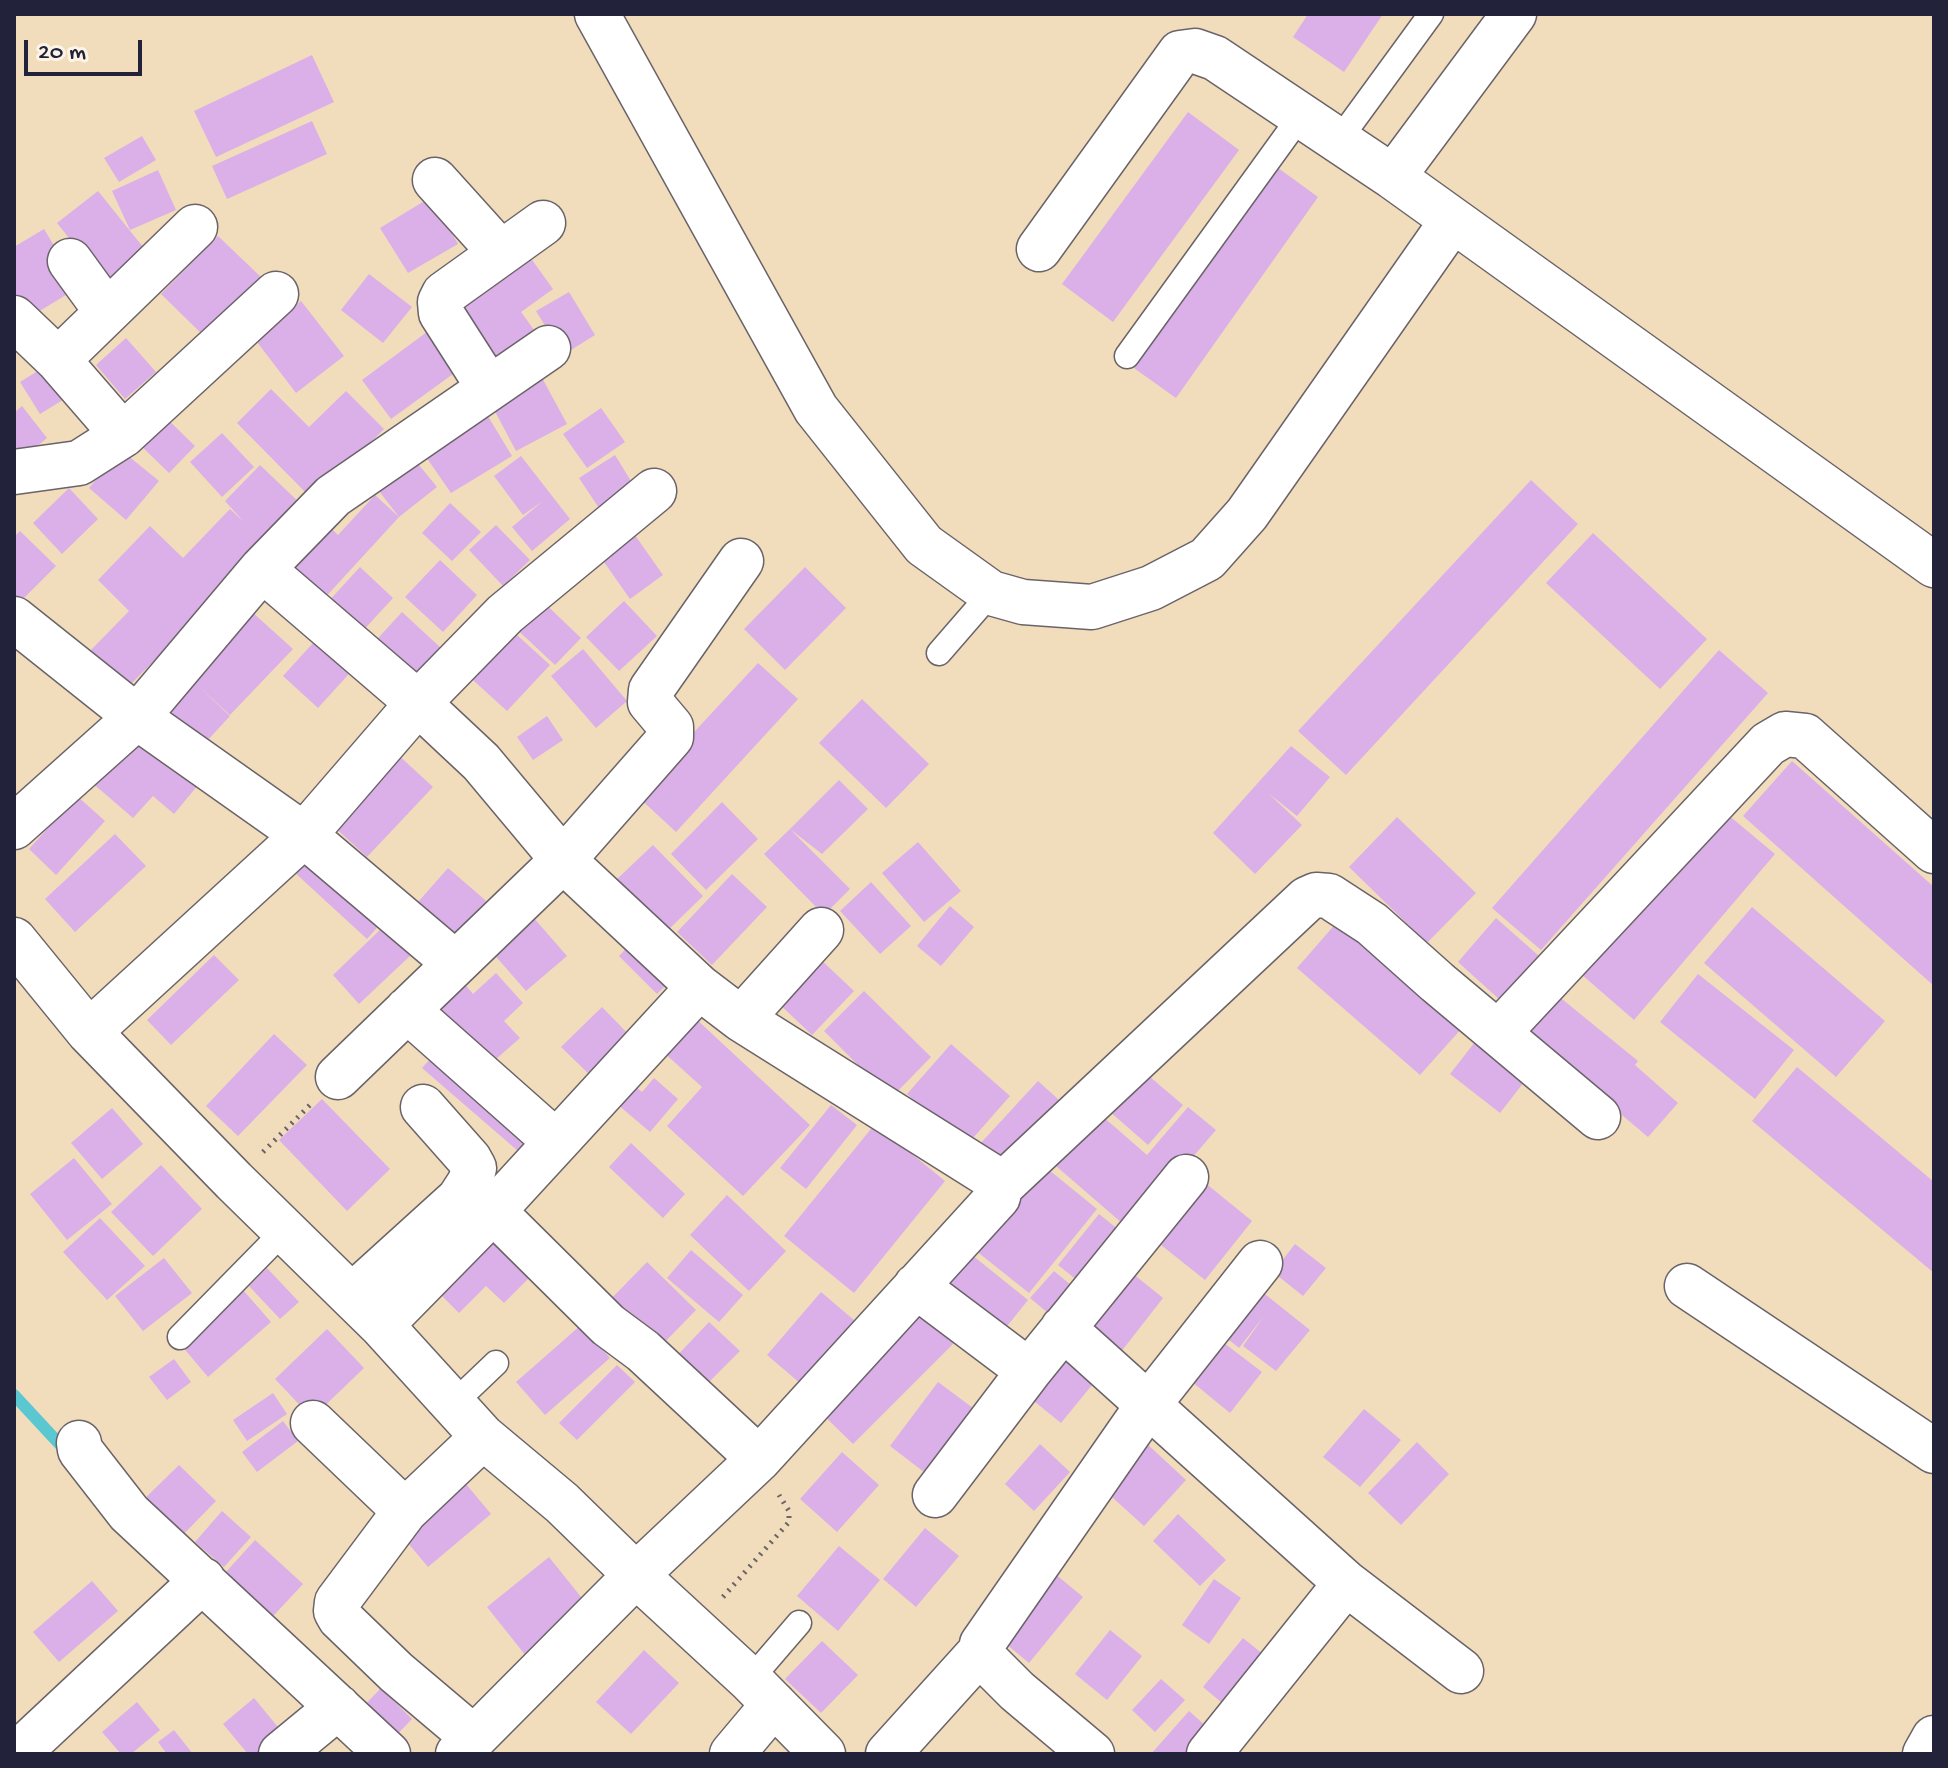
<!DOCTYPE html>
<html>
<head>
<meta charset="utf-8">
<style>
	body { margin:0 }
	#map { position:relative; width:1948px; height:1768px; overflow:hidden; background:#f1ddbc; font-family:"Gochi Hand",sans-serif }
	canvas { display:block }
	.frame { position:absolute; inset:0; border:16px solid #22223b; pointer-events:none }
	.scale { position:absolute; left:24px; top:40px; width:118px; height:36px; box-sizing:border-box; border:4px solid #22223b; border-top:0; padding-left:10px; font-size:24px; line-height:28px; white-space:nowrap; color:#22223b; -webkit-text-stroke:6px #fcf5e5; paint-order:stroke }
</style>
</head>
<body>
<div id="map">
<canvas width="1948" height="1768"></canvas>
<div class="frame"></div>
<div class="scale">20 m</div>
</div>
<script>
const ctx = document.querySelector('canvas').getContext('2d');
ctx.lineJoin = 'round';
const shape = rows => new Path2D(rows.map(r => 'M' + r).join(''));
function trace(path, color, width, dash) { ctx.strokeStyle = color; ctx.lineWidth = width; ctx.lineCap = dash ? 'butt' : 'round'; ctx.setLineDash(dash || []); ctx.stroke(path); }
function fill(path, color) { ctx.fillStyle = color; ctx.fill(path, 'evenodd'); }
trace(shape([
	[14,1395,66,1451]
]), '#5ac7d1', 12);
fill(shape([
	[1308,14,1383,14,1344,72,1293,37],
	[312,55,334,102,216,157,194,111],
	[1188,112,1239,150,1113,322,1062,284],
	[312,121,327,154,227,199,212,166],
	[142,136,156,160,119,182,104,158],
	[1274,165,1318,197,1176,398,1131,366],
	[158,170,176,210,130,230,112,191],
	[98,191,147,252,106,285,57,223],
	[431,197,458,244,408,273,380,228],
	[44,229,79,287,25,320,14,303,14,247],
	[218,236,264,280,207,339,161,294],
	[522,246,553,289,521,312,545,345,499,379,444,302],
	[369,274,412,307,383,343,341,310],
	[569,292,595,335,563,355,536,311],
	[301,301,344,356,296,393,254,338],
	[435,326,464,366,391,419,362,380],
	[126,338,156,372,125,399,96,365],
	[54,361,74,393,40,414,20,382],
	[540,374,567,424,516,451,489,400],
	[271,389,309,427,346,391,384,429,313,500,237,423],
	[480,403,512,456,451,493,415,441],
	[22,406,47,438,14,465,14,413],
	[601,408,625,442,587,468,563,434],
	[159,411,195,446,169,473,133,438],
	[222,433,254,467,222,497,190,462],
	[406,449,437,487,399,517,321,602,288,570,329,526,338,535,375,495,399,517,369,478],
	[121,450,159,481,126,520,89,488],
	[615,455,634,486,599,508,579,478],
	[521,456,570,519,532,551,512,527,543,501,523,515,494,476],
	[260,465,305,508,127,688,90,651,129,611,98,580,150,526,183,558,230,509,244,522,225,501],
	[1531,480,1578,524,1346,775,1298,731],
	[69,488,98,519,62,554,33,523],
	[450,503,481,532,452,561,422,533],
	[625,521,663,575,630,599,592,545],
	[496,525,530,560,503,586,469,550],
	[20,531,56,566,18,604,14,601,14,537],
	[1593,533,1707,639,1660,689,1546,583],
	[440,560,477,595,443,632,405,597],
	[360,567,393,598,359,635,326,604],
	[805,567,846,608,785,670,744,629],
	[536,595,581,638,555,665,510,623],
	[624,601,657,636,619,671,586,637],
	[251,611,293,649,230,715,194,682,230,716,194,755,149,713],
	[402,612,441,648,407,684,369,648],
	[506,625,550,665,507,711,463,671],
	[323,632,358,664,318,708,283,676],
	[583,649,627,701,596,728,551,676],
	[1719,650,1768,693,1541,950,1492,908],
	[758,663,798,699,676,832,636,795],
	[862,699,929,764,886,808,819,743],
	[547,716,563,740,533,760,517,737],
	[139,725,203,779,174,814,153,796,133,818,90,781],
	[1291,746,1330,777,1297,816,1268,793,1302,825,1255,874,1213,833],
	[395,752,433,787,367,857,330,823],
	[1792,761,1934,887,1934,986,1743,816],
	[839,780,868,809,822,854,790,829],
	[77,796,105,821,56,875,29,849],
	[722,802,758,839,706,890,671,854],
	[1721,809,1775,854,1634,1020,1581,974],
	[1397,817,1476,893,1427,943,1349,867],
	[790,829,850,889,824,915,764,854],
	[115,834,146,866,75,932,45,899],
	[918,842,961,891,924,922,882,873],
	[653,845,703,896,666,932,616,880],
	[314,847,389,914,367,939,293,871],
	[448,868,499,912,463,954,411,910],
	[732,874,767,907,712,965,677,932],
	[871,882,911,926,880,954,840,911],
	[950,906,974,927,941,966,917,946],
	[1752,907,1885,1021,1836,1077,1704,963],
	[526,909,567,956,526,991,485,944],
	[1496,918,1539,956,1500,1000,1458,962],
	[1338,921,1462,1028,1420,1075,1297,968],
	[383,927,411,955,359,1004,333,975],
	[640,934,679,972,657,994,619,956],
	[214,955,239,980,171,1045,147,1020],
	[817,956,854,991,812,1035,775,1000],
	[452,969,473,994,496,973,523,1003,504,1021,520,1038,487,1067,422,996],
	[1698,974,1794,1050,1755,1099,1660,1022],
	[1546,986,1638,1061,1635,1065,1678,1103,1648,1137,1514,1024],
	[864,991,931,1057,891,1098,824,1031],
	[602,1007,639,1045,592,1077,561,1047],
	[694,1017,810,1125,743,1196,667,1126,702,1087,661,1050],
	[1485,1029,1535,1068,1500,1113,1450,1074],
	[274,1034,307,1065,238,1136,206,1106],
	[951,1044,1010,1096,966,1146,907,1094],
	[442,1046,538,1129,518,1151,422,1068],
	[1136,1065,1183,1105,1148,1145,1101,1104],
	[1797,1067,1934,1182,1934,1273,1752,1121],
	[654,1078,678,1099,650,1132,610,1098,627,1079,642,1092],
	[1038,1081,1059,1100,1000,1164,979,1145],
	[322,1099,390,1169,347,1211,279,1140],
	[831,1105,857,1125,806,1189,780,1168],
	[1188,1107,1216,1130,1130,1230,1056,1166,1101,1115,1147,1155],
	[112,1108,143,1144,102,1179,71,1143],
	[875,1124,945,1181,854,1293,784,1236],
	[631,1143,685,1194,663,1218,609,1167],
	[74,1158,112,1204,67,1240,30,1194],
	[1038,1161,1097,1209,1029,1293,970,1246],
	[161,1165,202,1209,153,1256,111,1212],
	[1193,1173,1252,1221,1205,1280,1146,1233],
	[727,1195,786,1251,749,1291,690,1235],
	[1099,1214,1124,1234,1083,1285,1058,1265],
	[100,1218,145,1266,107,1300,63,1252],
	[494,1242,529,1278,504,1303,486,1286,459,1313,441,1295],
	[1295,1244,1326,1268,1303,1296,1273,1272],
	[962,1247,1028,1300,1004,1330,938,1278],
	[691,1250,743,1295,719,1322,667,1278],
	[164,1258,192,1293,143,1331,115,1296],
	[647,1262,696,1310,657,1350,607,1303],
	[1121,1264,1163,1298,1117,1357,1074,1322],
	[267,1268,299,1302,280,1319,249,1286],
	[1054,1271,1083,1295,1060,1323,1030,1298],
	[1251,1283,1310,1330,1276,1371,1243,1346,1264,1316,1239,1348,1214,1328],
	[243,1290,271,1322,208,1377,181,1345],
	[821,1292,861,1326,807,1389,767,1355],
	[917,1302,957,1340,853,1444,814,1406],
	[709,1322,740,1351,702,1389,673,1360],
	[581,1325,610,1358,545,1415,516,1382],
	[327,1329,364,1368,312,1418,275,1379],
	[1211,1333,1262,1372,1230,1413,1180,1372],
	[1058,1339,1101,1374,1061,1423,1019,1389],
	[174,1359,191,1382,167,1400,149,1377],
	[617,1365,635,1382,577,1440,559,1423],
	[938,1382,973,1408,924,1472,890,1446],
	[273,1393,287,1414,247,1441,233,1420],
	[1364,1409,1401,1440,1360,1487,1323,1457],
	[283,1421,298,1441,257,1472,242,1452],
	[1145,1442,1186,1480,1144,1526,1102,1488],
	[1417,1442,1449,1474,1401,1525,1368,1493],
	[1040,1444,1070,1472,1034,1511,1005,1484],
	[842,1452,879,1485,837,1532,800,1499],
	[179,1465,216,1501,171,1547,133,1510],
	[461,1478,491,1514,428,1567,398,1531],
	[222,1511,251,1537,224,1567,195,1542],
	[1178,1514,1226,1560,1200,1586,1153,1541],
	[925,1528,959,1556,916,1607,883,1579],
	[255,1540,303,1584,262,1628,215,1584],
	[839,1546,880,1580,838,1631,797,1596],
	[549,1557,593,1612,530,1661,487,1607],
	[1048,1568,1083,1597,1029,1663,994,1634],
	[1214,1579,1241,1598,1209,1644,1182,1625],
	[92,1581,118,1611,59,1662,33,1632],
	[1110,1630,1142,1656,1107,1700,1075,1674],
	[1243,1638,1274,1663,1233,1712,1203,1687],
	[822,1641,858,1675,821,1713,785,1679],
	[644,1650,679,1683,631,1734,596,1702],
	[1161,1679,1185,1700,1155,1732,1132,1710],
	[381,1688,412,1719,384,1748,353,1717],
	[254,1698,287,1738,269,1754,248,1754,223,1724],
	[137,1702,160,1730,131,1754,121,1754,102,1732],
	[1189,1711,1215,1734,1198,1754,1151,1754],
	[174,1730,193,1754,167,1754,158,1742]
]), '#dbafe8');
const service = shape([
	[1339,140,1431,14],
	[1127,356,1302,114],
	[939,653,991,593],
	[180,1337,284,1231],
	[453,1404,496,1363],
	[750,1680,799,1623]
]);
const minor = shape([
	[597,14,816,409,924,545,991,593,1023,602,1092,607,1151,588,1207,559,1247,514,1452,221],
	[1514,14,1393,177,1934,565],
	[435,180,500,252],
	[1039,249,1180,53,1195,51,1215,58,1393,177],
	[70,261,107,312],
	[14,318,58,360,123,435],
	[548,348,333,496,262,569,418,703,505,614,654,491],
	[58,360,195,227],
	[489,388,441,313,440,302,444,294,543,223],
	[14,472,79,463,123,435,276,294],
	[14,619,137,717,304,835,455,963],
	[14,827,137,717,262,569],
	[14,940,89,1032,234,1181,381,1325,483,1437,562,1503,636,1575,750,1680,823,1754],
	[407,1010,556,1142],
	[741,1019,821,930],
	[89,1032,304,835,418,703,481,762,563,860,699,987,741,1019,994,1178,1000,1187],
	[1498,1033,1768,744,1785,734,1805,736,1934,851],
	[338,1077,563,860,671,737,671,727,650,702,651,690,741,561],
	[493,1211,608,1325,643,1351,759,1459,998,1197,1000,1187,1307,899,1316,895,1329,896,1372,924,1437,982,1598,1117],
	[916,1286,1029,1371,1186,1177],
	[1687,1286,1934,1451],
	[352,1296,459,1199,470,1182,474,1168,469,1159,423,1107],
	[381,1325,493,1211,699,987],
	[1063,1328,1346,1583,1461,1671],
	[313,1423,405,1511],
	[79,1443,80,1450,129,1513,388,1754],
	[935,1495,1029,1371],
	[474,1738,396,1672,340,1618,336,1611,337,1602,405,1511,483,1437],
	[17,1754,203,1580],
	[281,1754,338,1707],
	[458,1754,636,1575,759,1459],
	[732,1754,774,1704],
	[888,1754,981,1651],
	[1092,1754,1017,1691,983,1657,982,1644,1148,1405,1260,1263],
	[1209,1754,1346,1583],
	[1925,1754,1934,1738]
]);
trace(service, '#6a6368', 27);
trace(minor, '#6a6368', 47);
trace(shape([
	[263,1152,310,1105],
	[723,1597,789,1522,789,1511,779,1495]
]), '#6a6368', 5, [2, 6]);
trace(service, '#fff', 24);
trace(minor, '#fff', 44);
</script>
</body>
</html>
